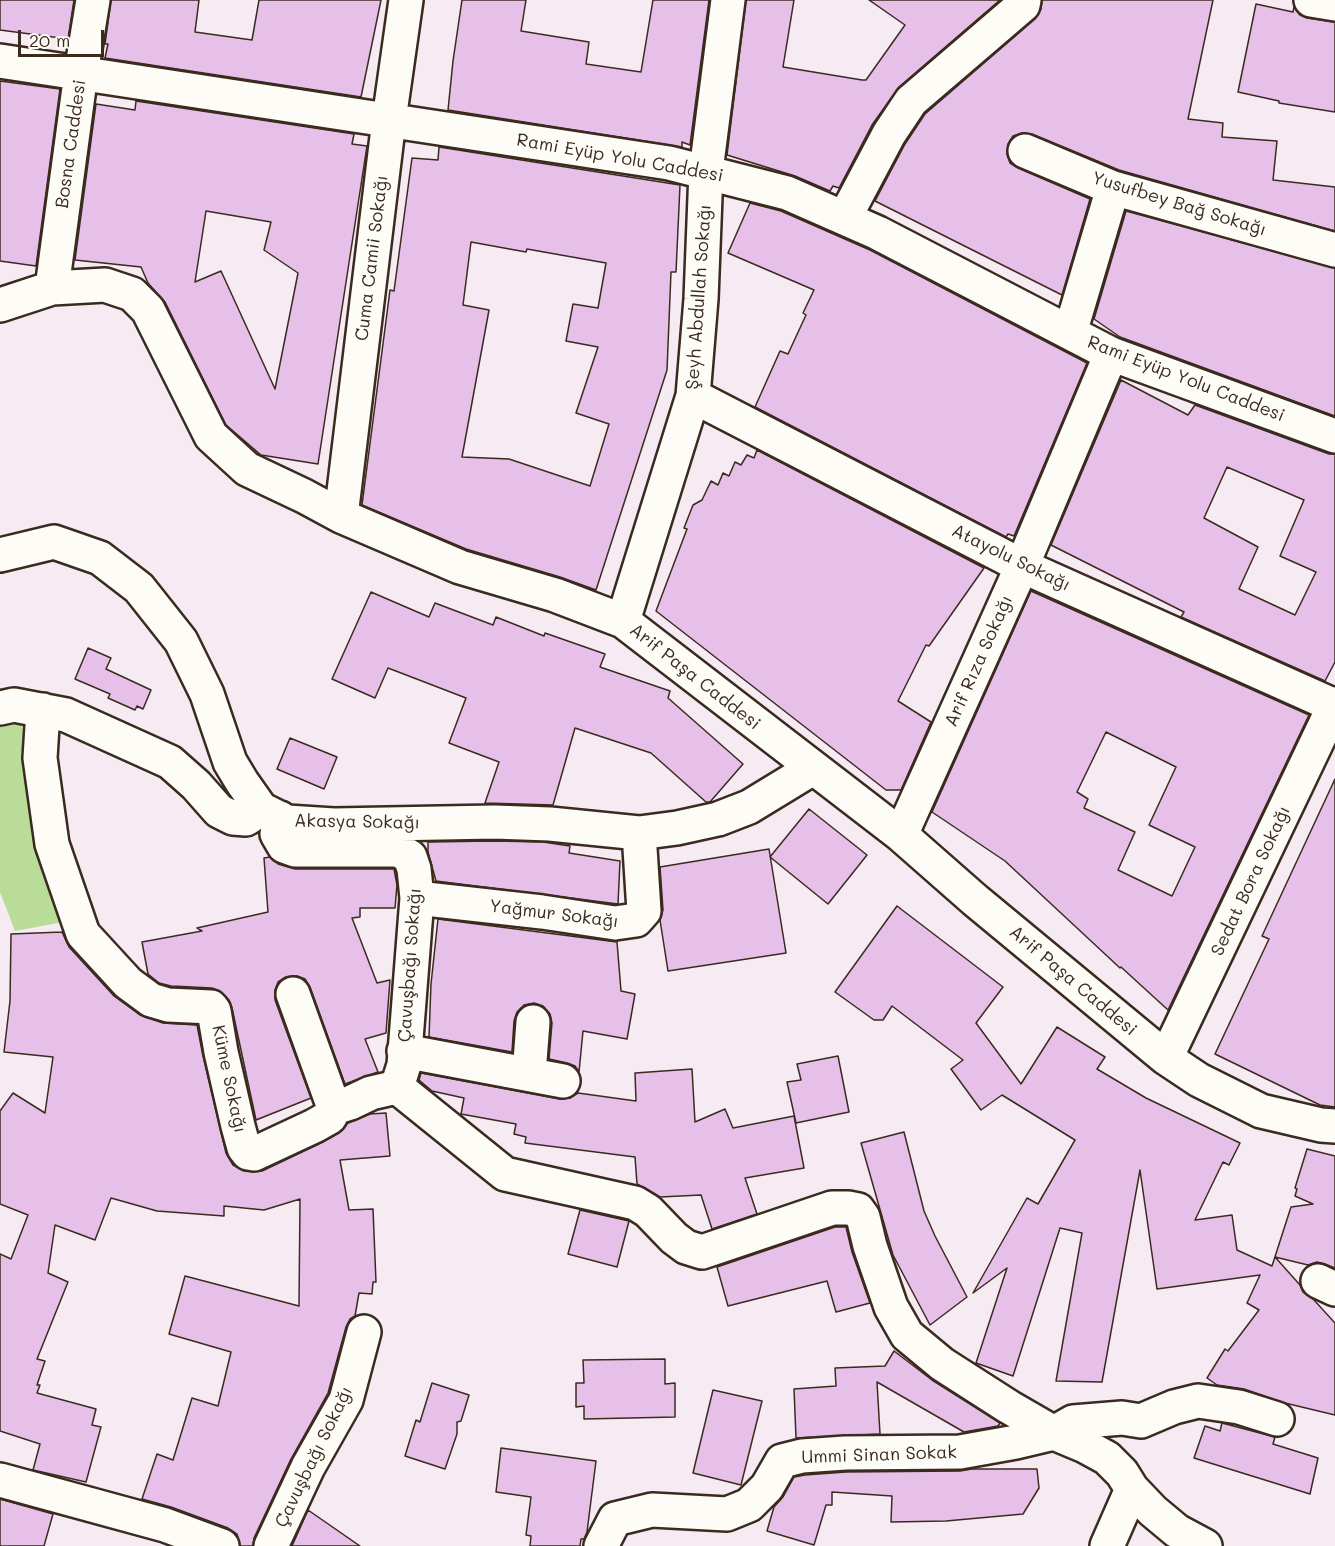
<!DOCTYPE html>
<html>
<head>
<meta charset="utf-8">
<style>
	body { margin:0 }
	#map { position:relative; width:1335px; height:1546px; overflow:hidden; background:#f6eaf3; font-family:Mali,sans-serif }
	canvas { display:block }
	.scale { position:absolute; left:18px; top:30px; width:86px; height:27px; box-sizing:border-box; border:3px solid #3b2a1e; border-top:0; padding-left:8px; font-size:18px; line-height:21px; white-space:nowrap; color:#3b2a1e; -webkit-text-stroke:4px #fdfcf7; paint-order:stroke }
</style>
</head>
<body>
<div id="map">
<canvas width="1335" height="1546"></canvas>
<div class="scale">20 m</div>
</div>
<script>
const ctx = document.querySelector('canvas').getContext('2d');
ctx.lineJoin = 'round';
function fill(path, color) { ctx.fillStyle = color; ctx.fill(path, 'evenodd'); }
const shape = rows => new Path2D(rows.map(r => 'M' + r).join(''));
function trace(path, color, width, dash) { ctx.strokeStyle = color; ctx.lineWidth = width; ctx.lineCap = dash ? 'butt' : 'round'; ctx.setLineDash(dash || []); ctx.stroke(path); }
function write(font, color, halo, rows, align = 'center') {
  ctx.font = font + ' Mali,sans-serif'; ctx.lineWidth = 4.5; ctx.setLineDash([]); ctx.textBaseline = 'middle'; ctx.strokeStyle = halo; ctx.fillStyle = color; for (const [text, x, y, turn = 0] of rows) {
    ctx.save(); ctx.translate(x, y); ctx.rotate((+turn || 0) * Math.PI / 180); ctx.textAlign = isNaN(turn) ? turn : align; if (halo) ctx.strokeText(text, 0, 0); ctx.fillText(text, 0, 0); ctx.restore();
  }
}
fill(shape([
	[21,716,28,771,69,921,15,931,0,892,0,724]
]), '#b9dd98');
const building = shape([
	[0,0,74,0,68,39,0,30,0,0],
	[111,0,199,0,195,32,252,40,259,0,381,0,361,97,105,58,108,44,105,44,111,0],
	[462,0,526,0,521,31,589,42,586,64,641,72,653,0,709,0,690,145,682,142,682,147,448,110,453,61,462,0],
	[746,0,794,0,783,67,862,80,866,80,905,25,869,0,1000,0,899,87,872,125,839,188,833,186,830,191,795,176,727,155,746,0],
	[1042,0,1213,0,1188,119,1223,123,1222,137,1277,141,1273,180,1335,187,1335,231,1119,170,1032,134,1022,133,1013,136,1008,144,1007,154,1010,163,1018,168,1090,199,1062,295,875,201,905,144,925,114,1035,19,1041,9,1042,0],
	[1256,4,1293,12,1294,7,1300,15,1307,18,1335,22,1335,112,1279,103,1279,101,1238,92,1256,4],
	[0,81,60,89,36,266,0,261,0,81],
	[136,101,354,134,352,144,367,146,318,464,261,455,226,425,165,302,148,283,141,267,75,260,96,104,135,110,136,101],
	[206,211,271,222,264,250,298,273,275,389,221,271,195,282,206,211],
	[439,147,680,185,676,272,671,272,667,370,596,590,560,577,466,549,362,505,390,290,394,291,412,158,438,160,439,147],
	[471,242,526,252,527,249,606,263,598,308,573,304,566,341,598,347,576,413,609,424,590,486,509,459,462,457,489,310,463,305,471,242],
	[750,203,781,211,870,250,1087,363,1014,536,1008,534,1006,537,755,407,780,351,788,354,806,315,803,313,814,290,728,253,750,203],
	[1126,211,1335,268,1335,416,1120,337,1094,319,1126,211],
	[1121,380,1188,415,1195,405,1329,454,1335,454,1335,662,1325,681,1181,617,1184,612,1051,545,1121,380],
	[1227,467,1304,500,1280,556,1316,572,1295,615,1239,589,1258,547,1204,518,1227,467],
	[757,450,984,568,929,646,926,645,898,701,931,722,901,790,886,790,656,611,687,529,684,528,693,505,702,500,711,481,718,485,723,473,729,476,735,462,741,465,747,455,754,458,757,450],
	[1031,591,1309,715,1168,1010,1121,967,1120,968,1005,861,932,812,1031,591],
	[1106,732,1176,767,1149,825,1195,847,1172,896,1118,870,1135,832,1084,808,1088,799,1077,792,1106,732],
	[371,592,429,617,435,603,493,625,496,617,544,636,545,633,605,654,600,667,670,691,668,698,743,764,710,802,706,802,651,753,575,728,553,805,485,803,499,762,449,743,466,698,388,668,375,698,332,679,371,592],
	[88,648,111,658,106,669,151,690,143,709,137,706,135,710,108,698,110,694,75,679,88,648],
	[290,738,337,757,324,789,277,769,290,738],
	[1335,779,1335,1107,1320,1105,1215,1054,1269,939,1262,936,1335,779],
	[809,809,867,855,828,904,770,857,809,809],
	[494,841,543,842,570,846,569,853,620,861,618,904,436,881,428,852,428,842,494,841],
	[769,849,786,953,668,971,660,920,663,910,660,867,769,849],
	[270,857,278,864,295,869,394,869,397,885,395,908,360,908,360,917,352,918,377,983,390,980,386,1033,365,1039,378,1072,345,1084,310,987,305,979,297,976,286,977,278,982,275,990,275,1000,311,1098,256,1120,232,1008,229,1000,220,991,212,988,171,986,159,983,148,974,142,942,202,931,197,928,268,912,264,858,270,857],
	[897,906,1003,987,976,1023,1021,1084,1057,1027,1105,1057,1097,1069,1146,1098,1240,1143,1229,1165,1223,1162,1195,1220,1232,1215,1237,1250,1272,1266,1291,1207,1313,1204,1295,1196,1297,1189,1295,1188,1307,1149,1335,1156,1335,1268,1325,1264,1317,1262,1308,1265,1275,1257,1300,1285,1303,1292,1314,1300,1335,1323,1335,1415,1285,1403,1244,1389,1217,1385,1207,1378,1225,1349,1228,1351,1259,1310,1247,1303,1260,1275,1157,1289,1140,1170,1102,1382,1056,1381,1082,1233,1060,1228,1013,1376,976,1363,1007,1268,973,1293,1027,1198,1038,1204,1075,1140,1002,1095,981,1110,951,1069,963,1060,892,1006,883,1020,874,1020,835,992,897,906],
	[438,919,617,942,621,991,635,994,627,1039,583,1031,579,1072,575,1066,567,1063,549,1059,552,1023,550,1014,543,1006,534,1003,524,1005,517,1012,514,1021,512,1052,429,1037,431,984,438,919],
	[62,932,69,947,114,996,140,1015,163,1023,197,1025,203,1056,226,1153,233,1165,244,1171,262,1171,323,1142,339,1133,348,1123,370,1114,386,1113,390,1156,340,1160,349,1210,373,1209,376,1282,373,1282,372,1294,359,1293,355,1316,350,1319,346,1327,328,1393,291,1459,254,1538,253,1546,240,1546,237,1534,228,1528,171,1507,142,1499,157,1454,173,1460,192,1398,218,1406,231,1352,169,1334,185,1276,299,1306,300,1199,264,1210,224,1206,224,1216,157,1211,111,1198,95,1240,55,1225,48,1273,68,1282,37,1359,45,1361,37,1385,40,1385,37,1393,96,1409,92,1425,101,1427,86,1482,33,1470,40,1444,0,1431,0,1254,11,1259,28,1215,0,1204,0,1111,13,1093,45,1113,53,1057,4,1052,10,1001,11,934,62,932],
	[838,1056,849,1112,796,1123,787,1082,801,1080,797,1064,838,1056],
	[692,1069,695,1122,725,1109,733,1128,794,1116,804,1168,745,1178,757,1214,712,1229,701,1195,660,1197,637,1184,635,1157,525,1143,526,1137,514,1134,516,1124,461,1114,464,1098,432,1091,419,1080,421,1073,560,1099,570,1098,578,1093,636,1101,635,1073,692,1069],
	[904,1132,924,1211,935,1236,967,1297,930,1325,893,1255,861,1143,904,1132],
	[580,1210,629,1221,617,1267,568,1254,580,1210],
	[835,1227,846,1227,852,1252,870,1303,836,1312,827,1281,728,1306,717,1267,835,1227],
	[894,1351,932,1380,1000,1423,998,1426,964,1432,877,1382,880,1434,796,1438,794,1389,836,1386,835,1368,885,1366,894,1351],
	[665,1359,665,1384,675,1383,675,1417,584,1419,584,1406,576,1407,576,1383,584,1383,583,1360,665,1359],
	[432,1383,469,1395,461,1421,457,1422,457,1434,445,1469,405,1456,416,1420,420,1422,432,1383],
	[713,1390,762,1401,741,1485,693,1473,713,1390],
	[1222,1423,1275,1437,1273,1444,1318,1458,1310,1494,1194,1458,1205,1426,1220,1431,1222,1423],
	[501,1448,596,1461,587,1532,584,1539,581,1539,580,1546,530,1546,531,1536,526,1535,531,1497,496,1492,501,1448],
	[972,1469,1037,1469,1039,1488,1023,1514,946,1521,891,1522,892,1496,832,1492,832,1505,826,1505,814,1545,767,1531,774,1507,783,1497,794,1477,805,1475,846,1472,960,1471,972,1469],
	[0,1499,53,1514,44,1546,0,1546,0,1499],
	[308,1510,360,1546,292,1546,308,1510]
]);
fill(building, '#e7c0e9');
trace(building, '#3b2a1e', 1.5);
const minor = shape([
	[1311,0,1335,4],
	[0,61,669,163,787,193,878,233,1111,354,1335,436],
	[1025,151,1113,188,1335,250],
	[845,217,889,134,911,101,1023,5,1024,0],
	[52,288,81,73,93,0],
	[0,305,52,288,105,285,132,294,148,310,211,436,247,469,304,496,341,516,460,567,555,595,623,621,901,835,975,900,1166,1058,1199,1080,1261,1111,1321,1125,1335,1126],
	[1070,333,1113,188],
	[693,396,1022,566,1335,706],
	[341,516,389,120,406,0],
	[0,555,54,542,100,558,139,588,181,641,207,694,230,762,242,782,261,809,287,822,334,825,494,822,550,824,639,833,677,828,718,819,749,807,813,768],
	[623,621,693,396,701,299,706,171,728,0],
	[0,708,14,705,66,715,170,762,196,785,219,811,233,818,246,819,261,809],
	[43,710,40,758,52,844,83,934,128,983,151,1000,168,1005,211,1007,214,1011,221,1052,238,1126,244,1148,248,1153,254,1154,314,1126,330,1117,334,1108,350,1103,371,1093,397,1087],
	[280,818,277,834,284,846,295,850,399,850,410,857,414,869,417,898,404,1065,397,1087],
	[901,835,1022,566,1111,354],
	[417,898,542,912,615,923,636,920,644,911,639,833],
	[293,994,334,1108],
	[404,1051,563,1081],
	[1166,1058,1335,704],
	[529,1074,533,1022],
	[397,1087,505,1174,635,1203,648,1211,674,1238,686,1247,702,1252,832,1208,848,1208,858,1210,863,1217,870,1246,891,1307,907,1335,942,1364,1009,1407,1054,1433,1085,1446,1107,1458,1122,1473,1132,1489,1153,1511,1177,1531,1205,1546],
	[1318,1281,1335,1289],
	[0,1480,165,1525,222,1546],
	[271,1546,308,1467,346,1400,364,1332],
	[601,1546,615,1519,652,1510,727,1514,749,1505,767,1487,782,1461,802,1456,845,1453,960,1452,1016,1442,1054,1433,1073,1422,1122,1418,1141,1421,1174,1407,1198,1401,1239,1407,1277,1419],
	[1107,1546,1132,1489]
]);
trace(minor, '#3b2a1e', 38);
trace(minor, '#fdfcf7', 33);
write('18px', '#3b2a1e', '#fdfcf7', [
	["Bosna Caddesi",71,144,-82],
	["Rami Eyüp Yolu Caddesi",620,158,10],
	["Yusufbey Bağ Sokağı",1179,204,17],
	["Cuma Camii Sokağı",372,258,-83],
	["Şeyh Abdullah Sokağı",699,297,-86],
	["Rami Eyüp Yolu Caddesi",1186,379,21],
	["Atayolu Sokağı",1011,558,26],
	["Arif Rıza Sokağı",979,661,-66],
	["Arif Paşa Caddesi",695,677,38],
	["Akasya Sokağı",357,822,1],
	["Sedat Bora Sokağı",1251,881,-65],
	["Yağmur Sokağı",554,914,7],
	["Çavuşbağı Sokağı",410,965,-86],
	["Arif Paşa Caddesi",1073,981,40],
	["Küme Sokağı",229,1079,78],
	["Ummi Sinan Sokak",879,1455,-2],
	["Çavuşbağı Sokağı",314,1457,-64]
]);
</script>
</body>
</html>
